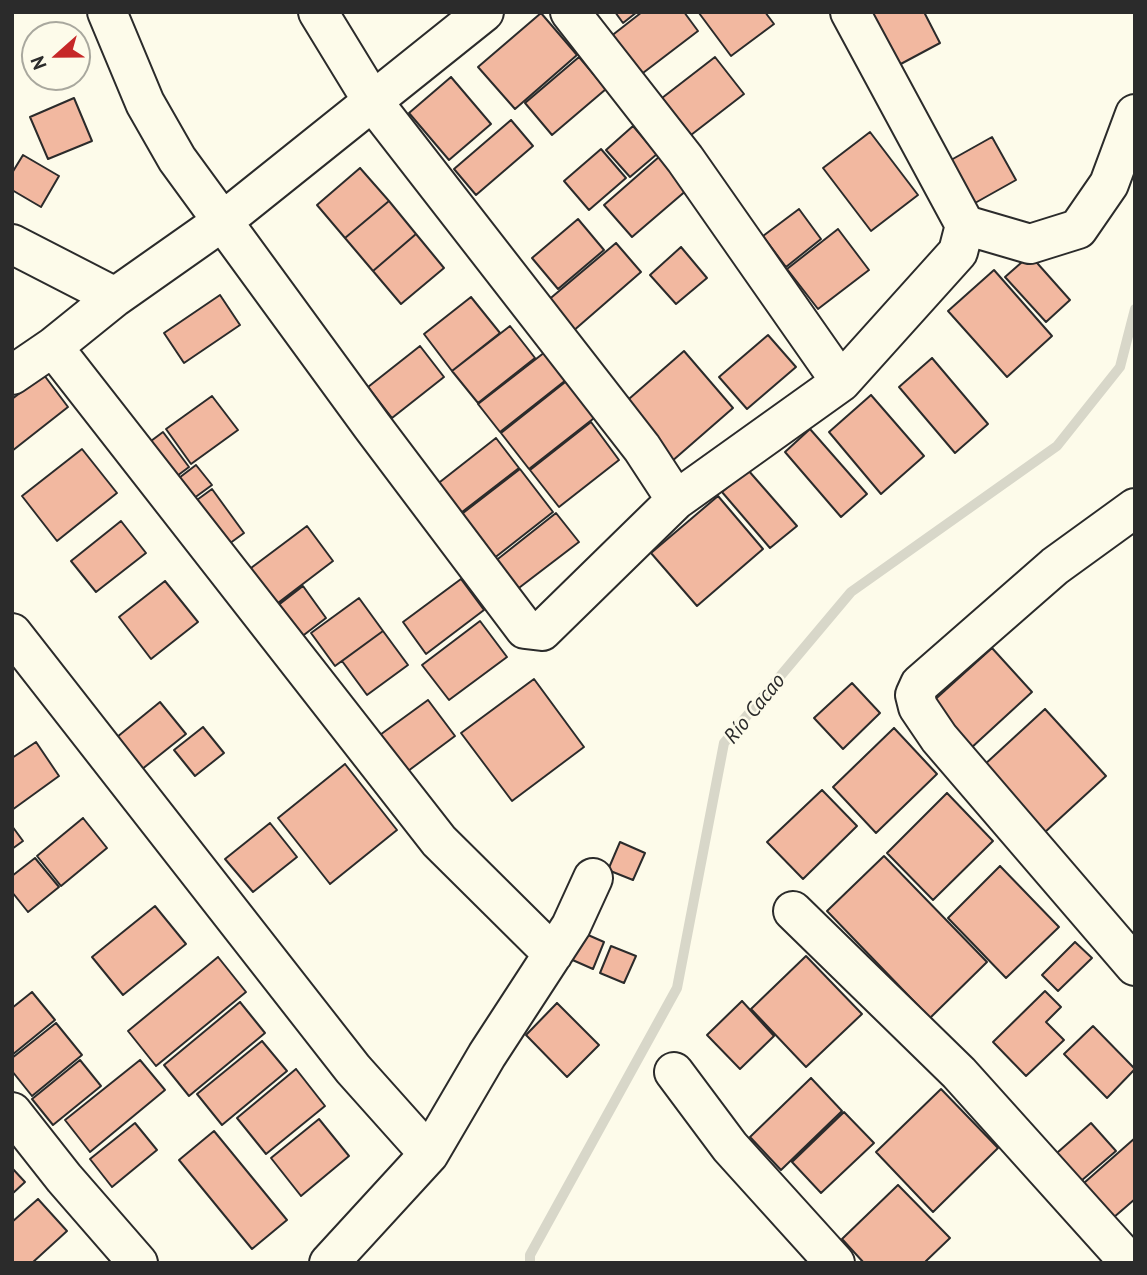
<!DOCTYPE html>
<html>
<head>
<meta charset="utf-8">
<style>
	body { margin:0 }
	#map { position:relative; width:1147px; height:1275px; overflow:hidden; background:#fdfbea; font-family:"PT Sans",sans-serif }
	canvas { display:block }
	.frame { position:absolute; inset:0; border:14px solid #2b2b2b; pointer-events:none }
	.north { position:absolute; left:21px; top:21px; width:70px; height:70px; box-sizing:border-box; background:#fdfbea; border:2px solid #a9a89e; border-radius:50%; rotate:249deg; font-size:19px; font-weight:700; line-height:28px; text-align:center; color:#2b2b2b }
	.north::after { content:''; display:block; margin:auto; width:24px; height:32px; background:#c62828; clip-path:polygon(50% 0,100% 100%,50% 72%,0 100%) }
</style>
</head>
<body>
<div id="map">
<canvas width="1147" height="1275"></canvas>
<div class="frame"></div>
<div class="north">N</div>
</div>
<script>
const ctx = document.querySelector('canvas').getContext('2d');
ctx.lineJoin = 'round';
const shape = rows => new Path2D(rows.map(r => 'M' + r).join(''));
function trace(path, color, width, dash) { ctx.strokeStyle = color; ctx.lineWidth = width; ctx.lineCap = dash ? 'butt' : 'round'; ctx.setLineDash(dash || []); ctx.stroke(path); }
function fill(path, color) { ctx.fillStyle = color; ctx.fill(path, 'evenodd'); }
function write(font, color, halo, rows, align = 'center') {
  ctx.font = font + ' "PT Sans",sans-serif'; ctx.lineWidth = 5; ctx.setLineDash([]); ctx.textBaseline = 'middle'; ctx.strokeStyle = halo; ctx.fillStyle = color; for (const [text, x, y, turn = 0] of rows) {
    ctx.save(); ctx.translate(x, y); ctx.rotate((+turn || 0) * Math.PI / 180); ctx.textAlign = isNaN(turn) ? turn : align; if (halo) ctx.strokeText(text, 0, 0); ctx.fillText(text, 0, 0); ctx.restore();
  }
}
trace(shape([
	[530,1263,530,1255,677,988,724,743,851,592,1057,446,1120,367,1135,309]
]), '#d8d7c9', 10);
const building = shape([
	[615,12,637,12,623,23,615,12],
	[642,12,684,12,698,31,639,76,610,37,642,12],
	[700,12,765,12,774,24,731,56,699,13,700,12],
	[876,12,924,12,940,43,897,66,870,16,876,12],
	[541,13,577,55,515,109,478,67,541,13],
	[579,57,606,89,552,135,525,103,579,57],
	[715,57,744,94,691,135,662,98,715,57],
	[451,77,491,124,449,160,409,113,451,77],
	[74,98,92,141,48,159,30,117,74,98],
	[511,120,533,146,476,195,454,169,511,120],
	[633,126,657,154,630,177,606,150,633,126],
	[870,132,918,195,871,231,823,168,870,132],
	[992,137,1016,180,975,203,951,160,992,137],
	[601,149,626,178,589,210,564,181,601,149],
	[23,155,59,176,41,207,12,190,12,173,23,155],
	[660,156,688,189,632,237,604,205,660,156],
	[360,168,389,201,345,238,317,205,360,168],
	[389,201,416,234,373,271,345,238,389,201],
	[799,209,821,239,786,267,763,236,799,209],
	[578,219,604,250,558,289,532,258,578,219],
	[838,229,869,270,818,309,787,269,838,229],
	[416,234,444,268,401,304,373,271,416,234],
	[616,243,641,272,572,332,546,302,616,243],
	[681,247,707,278,676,304,650,275,681,247],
	[1030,255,1070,300,1046,322,1005,277,1030,255],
	[994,270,1052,336,1007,377,948,311,994,270],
	[220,295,240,325,184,363,164,333,220,295],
	[471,297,500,333,452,371,424,334,471,297],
	[510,326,535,358,478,403,452,371,510,326],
	[768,335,796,367,747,409,719,377,768,335],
	[420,346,444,377,392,418,368,387,420,346],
	[684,351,733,408,671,462,622,405,684,351],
	[545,352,566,380,500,432,478,404,545,352],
	[932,358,988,424,955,453,899,387,932,358],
	[44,375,68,407,12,451,12,399,44,375],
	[569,379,598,415,529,469,501,433,569,379],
	[871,395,924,456,881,494,829,432,871,395],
	[212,396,238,430,191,464,166,429,212,396],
	[591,422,619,460,559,507,530,470,591,422],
	[810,429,867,494,841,517,785,452,810,429],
	[163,432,189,467,169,482,143,447,163,432],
	[496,438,519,468,453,519,431,489,496,438],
	[82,449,117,493,57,541,22,496,82,449],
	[196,465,212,485,186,504,171,484,196,465],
	[520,469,553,512,488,563,454,520,520,469],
	[748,470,797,526,770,548,722,492,748,470],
	[212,489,244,533,222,549,190,505,212,489],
	[718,496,763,549,697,606,651,553,718,496],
	[556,513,579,542,511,594,489,566,556,513],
	[121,521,146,553,96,592,71,561,121,521],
	[307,526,333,561,270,609,243,574,307,526],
	[461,579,484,610,426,654,403,622,461,579],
	[165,581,198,622,151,659,119,617,165,581],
	[303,586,326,618,296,641,272,610,303,586],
	[359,598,383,631,335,666,311,633,359,598],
	[480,621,507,657,449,700,422,665,480,621],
	[383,631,408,665,367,695,342,661,383,631],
	[992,648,1032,692,970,749,930,704,992,648],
	[534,679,584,747,512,801,461,733,534,679],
	[852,683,880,713,843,749,814,718,852,683],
	[428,700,455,736,400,777,373,740,428,700],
	[160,702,186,734,131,778,106,746,160,702],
	[1045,709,1106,776,1044,833,983,766,1045,709],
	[203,727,224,753,195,776,174,750,203,727],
	[894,728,937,774,876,833,833,787,894,728],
	[36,742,59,776,12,810,12,758,36,742],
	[345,764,397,830,330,884,278,818,345,764],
	[822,790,857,826,803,879,767,842,822,790],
	[947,793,993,841,933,900,887,853,947,793],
	[83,818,107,848,61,886,37,856,83,818],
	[270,823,297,857,253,892,225,859,270,823],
	[12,826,23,841,12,849,12,826],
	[620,842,645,853,633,880,608,870,620,842],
	[884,856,987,962,930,1018,827,911,884,856],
	[35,858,59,887,28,912,12,892,12,876,35,858],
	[1000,866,1059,927,1006,978,948,918,1000,866],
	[155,906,186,944,123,995,92,957,155,906],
	[579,931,604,942,593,969,568,958,579,931],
	[1075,942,1092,958,1058,991,1042,975,1075,942],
	[611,946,636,956,624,983,600,973,611,946],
	[806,956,862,1014,806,1067,751,1009,806,956],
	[218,957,246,992,156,1066,128,1031,218,957],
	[1045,991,1061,1007,1046,1022,1064,1040,1026,1076,993,1042,1045,991],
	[32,992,55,1020,12,1055,12,1008,32,992],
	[742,1001,774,1036,740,1069,707,1035,742,1001],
	[240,1002,265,1033,189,1096,164,1065,240,1002],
	[557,1003,599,1045,567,1077,526,1035,557,1003],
	[56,1023,82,1055,32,1096,12,1071,12,1058,56,1023],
	[1093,1026,1135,1069,1107,1098,1064,1054,1093,1026],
	[262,1041,287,1071,222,1125,197,1094,262,1041],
	[80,1060,101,1086,53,1125,32,1099,80,1060],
	[140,1060,165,1090,90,1152,65,1120,140,1060],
	[296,1069,325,1106,266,1154,237,1118,296,1069],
	[811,1078,842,1111,781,1170,750,1137,811,1078],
	[941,1089,998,1148,933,1212,876,1152,941,1089],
	[844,1112,874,1143,821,1193,792,1162,844,1112],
	[319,1119,349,1156,301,1196,271,1158,319,1119],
	[135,1123,157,1150,112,1187,90,1159,135,1123],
	[1091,1123,1116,1151,1074,1187,1050,1159,1091,1123],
	[214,1131,287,1220,252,1249,179,1160,214,1131],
	[1135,1138,1135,1199,1106,1224,1076,1190,1135,1138],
	[12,1168,25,1182,12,1194,12,1168],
	[898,1185,950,1238,924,1263,864,1263,842,1239,898,1185],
	[38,1199,67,1231,32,1263,12,1263,12,1222,38,1199]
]);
fill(building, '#f2b8a0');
trace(building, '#2b2b2b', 2);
const minor = shape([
	[107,12,145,103,177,159,372,426,525,629,542,631,676,500,841,382,958,252,965,225,850,12],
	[318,12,373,102,642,448,676,500],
	[570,12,685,159,841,382],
	[965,225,1030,244,1078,229,1109,184,1135,114],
	[12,244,115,297],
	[53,347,439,841,553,954],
	[12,375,53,347,115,297,223,221,484,12],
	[1135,508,1055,566,920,684,915,695,918,707,939,738,1135,966],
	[12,633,353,1069,429,1154],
	[793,911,959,1073,1130,1263],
	[674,1072,730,1147,835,1263],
	[12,1112,64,1178,138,1263],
	[329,1263,429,1154,487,1055,571,926,593,878]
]);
trace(minor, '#2b2b2b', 42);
trace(minor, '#fdfbea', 38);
write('italic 21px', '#2b2b2b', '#fdfbea', [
	["Río Cacao",755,709,-51]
]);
</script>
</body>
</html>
